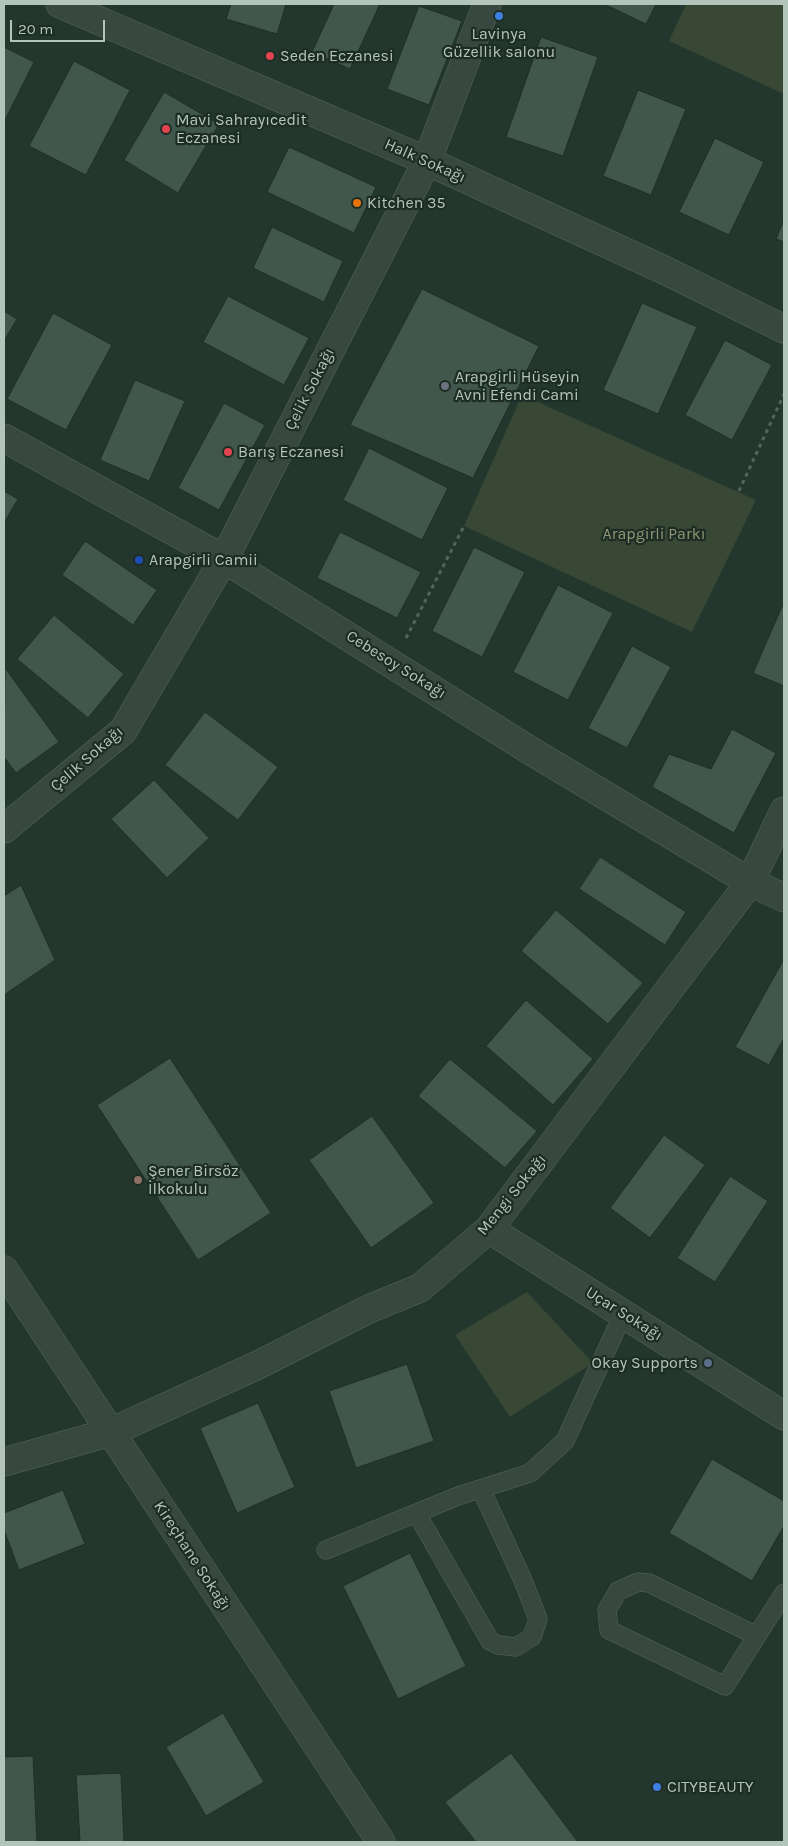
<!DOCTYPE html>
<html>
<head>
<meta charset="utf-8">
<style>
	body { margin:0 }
	#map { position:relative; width:788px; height:1846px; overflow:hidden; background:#24372e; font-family:Karla,sans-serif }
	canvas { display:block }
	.frame { position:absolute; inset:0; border:5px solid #b3c4bc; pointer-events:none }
	.scale { position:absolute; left:10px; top:20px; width:95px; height:22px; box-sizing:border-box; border:2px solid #b3c4bc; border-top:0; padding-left:6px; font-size:15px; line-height:18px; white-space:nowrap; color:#b3c4bc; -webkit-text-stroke:4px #1d2d25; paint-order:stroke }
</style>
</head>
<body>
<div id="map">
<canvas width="788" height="1846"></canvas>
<div class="frame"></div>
<div class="scale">20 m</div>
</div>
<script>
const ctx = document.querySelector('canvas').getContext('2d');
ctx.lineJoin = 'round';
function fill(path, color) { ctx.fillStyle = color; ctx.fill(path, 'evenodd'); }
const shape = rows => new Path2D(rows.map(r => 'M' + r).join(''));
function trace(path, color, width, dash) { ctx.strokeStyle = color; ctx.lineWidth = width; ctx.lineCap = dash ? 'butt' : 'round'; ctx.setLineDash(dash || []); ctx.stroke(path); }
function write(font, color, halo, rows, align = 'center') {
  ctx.font = font + ' Karla,sans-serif'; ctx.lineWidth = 4.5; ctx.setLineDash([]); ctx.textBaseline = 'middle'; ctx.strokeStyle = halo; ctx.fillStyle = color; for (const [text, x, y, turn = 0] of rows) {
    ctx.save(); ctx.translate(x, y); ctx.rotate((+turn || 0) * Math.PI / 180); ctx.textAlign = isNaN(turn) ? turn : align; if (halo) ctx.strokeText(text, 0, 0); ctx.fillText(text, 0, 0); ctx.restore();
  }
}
fill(shape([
	[686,4,784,4,784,94,669,41],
	[522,395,756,500,692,632,464,526],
	[527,1292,593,1363,510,1417,455,1335]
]), '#384834');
const building = shape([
	[231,4,286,4,277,34,226,19,231,4],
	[334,4,380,4,350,69,312,52,334,4],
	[604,4,656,4,646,24,604,4],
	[419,6,462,21,429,105,387,89,419,6],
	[541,37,598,57,563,156,506,137,541,37],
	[4,47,34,62,4,122,4,47],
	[74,61,130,90,86,175,29,146,74,61],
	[638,90,686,109,651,195,603,176,638,90],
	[164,92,219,124,178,193,124,160,164,92],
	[715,138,764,162,729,235,679,212,715,138],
	[289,147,376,187,354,233,267,192,289,147],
	[784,220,784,242,776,239,784,220],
	[272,227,343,261,324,302,253,268,272,227],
	[422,289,539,346,473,478,350,425,422,289],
	[228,296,309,338,284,385,203,342,228,296],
	[642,303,697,327,658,414,603,390,642,303],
	[4,311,17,319,4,341,4,311],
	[53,313,112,345,66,430,7,399,53,313],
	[725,340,772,365,732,440,685,415,725,340],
	[135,380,185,401,149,481,100,460,135,380],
	[224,403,265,425,219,510,178,488,224,403],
	[369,448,448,488,422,540,343,500,369,448],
	[4,491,18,499,4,523,4,491],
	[340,532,421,572,397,618,317,578,340,532],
	[85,541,157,590,133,625,62,575,85,541],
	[474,547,525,572,482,657,432,631,474,547],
	[558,585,613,613,568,700,513,672,558,585],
	[784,602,784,686,753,673,784,602],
	[54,615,124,674,88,718,17,659,54,615],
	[632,646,671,667,627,748,588,728,632,646],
	[5,668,59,742,16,773,4,757,5,668],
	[205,712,278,767,238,820,165,765,205,712],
	[732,729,776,753,734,833,652,787,669,754,711,769,732,729],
	[154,780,209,838,167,878,111,819,154,780],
	[600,857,686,912,665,945,579,889,600,857],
	[21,885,55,960,4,995,4,896,21,885],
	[556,910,643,983,608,1024,521,951,556,910],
	[784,959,784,1038,769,1065,735,1047,784,959],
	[526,1000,593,1059,553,1105,486,1046,526,1000],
	[170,1058,271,1213,198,1260,97,1105,170,1058],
	[450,1059,537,1131,505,1168,418,1096,450,1059],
	[372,1116,434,1203,371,1248,309,1160,372,1116],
	[664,1135,705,1165,650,1238,610,1208,664,1135],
	[730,1176,768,1201,715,1282,677,1258,730,1176],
	[407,1364,434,1441,356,1468,329,1391,407,1364],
	[258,1403,295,1487,237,1513,200,1428,258,1403],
	[712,1459,784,1501,784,1526,752,1581,669,1533,712,1459],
	[63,1490,85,1544,19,1570,4,1530,4,1513,63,1490],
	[410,1553,466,1666,398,1699,343,1586,410,1553],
	[223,1713,264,1782,206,1816,166,1747,223,1713],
	[511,1753,578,1842,476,1842,445,1802,511,1753],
	[33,1756,37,1842,4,1842,4,1757,33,1756],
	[121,1773,124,1842,80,1842,76,1775,121,1773]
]);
fill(building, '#41574d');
trace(building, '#1f2f27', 1);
const lane = shape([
	[417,1514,490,1641,498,1645,516,1647,532,1637,538,1619,522,1578,481,1489],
	[326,1550,458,1496,530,1473,565,1441,623,1314],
	[757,1636,649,1583,638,1582,618,1591,607,1610,609,1630,725,1686,784,1593]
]);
const street = shape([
	[60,4,427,161,662,269,784,329],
	[4,438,224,559,531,751,750,882,784,898],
	[4,829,123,731,224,559,427,161,487,4],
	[489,1229,784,1416],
	[4,1270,381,1842],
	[4,1462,111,1432,258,1365,369,1309,420,1288,489,1229,750,882,784,811]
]);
trace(lane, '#56665e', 19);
trace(street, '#56665e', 29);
trace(shape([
	[739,491,784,394],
	[406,638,464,526]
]), '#546656', 3, [4, 4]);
trace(lane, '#384840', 18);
trace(street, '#384840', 28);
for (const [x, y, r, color] of [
	[499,16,5,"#3f7fe0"],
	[270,56,5,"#e0444e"],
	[166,129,5,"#e0444e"],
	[357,203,5,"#e8710a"],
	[445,386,5,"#6b7280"],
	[228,452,5,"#e0444e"],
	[139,560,5,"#1a4fb4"],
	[138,1180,5,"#8d6e63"],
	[708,1363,5,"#5c6f8a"],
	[657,1787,5,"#3f7fe0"]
]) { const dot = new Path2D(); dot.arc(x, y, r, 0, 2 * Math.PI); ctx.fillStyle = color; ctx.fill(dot); trace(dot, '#1d2d25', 2); }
write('16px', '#b3c4bc', '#1d2d25', [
	["Lavinya",499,34,"center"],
	["Güzellik salonu",499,52,"center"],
	["Seden Eczanesi",280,56],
	["Mavi Sahrayıcedit",176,120],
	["Eczanesi",176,138],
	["Kitchen 35",367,203],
	["Arapgirli Hüseyin",455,377],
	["Avni Efendi Cami",455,395],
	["Barış Eczanesi",238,452],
	["Arapgirli Camii",149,560],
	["Şener Birsöz",148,1171],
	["İlkokulu",148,1189],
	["Okay Supports",698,1363,"right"],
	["CITYBEAUTY",667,1787]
], 'left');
write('16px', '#b3c4bc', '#1d2d25', [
	["Halk Sokağı",425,161,24],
	["Çelik Sokağı",310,389,-63],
	["Cebesoy Sokağı",396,665,32],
	["Çelik Sokağı",87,759,-41],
	["Mengi Sokağı",512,1195,-51],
	["Uçar Sokağı",624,1314,32],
	["Kireçhane Sokağı",192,1556,57]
]);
write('16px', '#919774', '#1d2d25', [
	["Arapgirli Parkı",654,534]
]);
</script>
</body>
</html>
